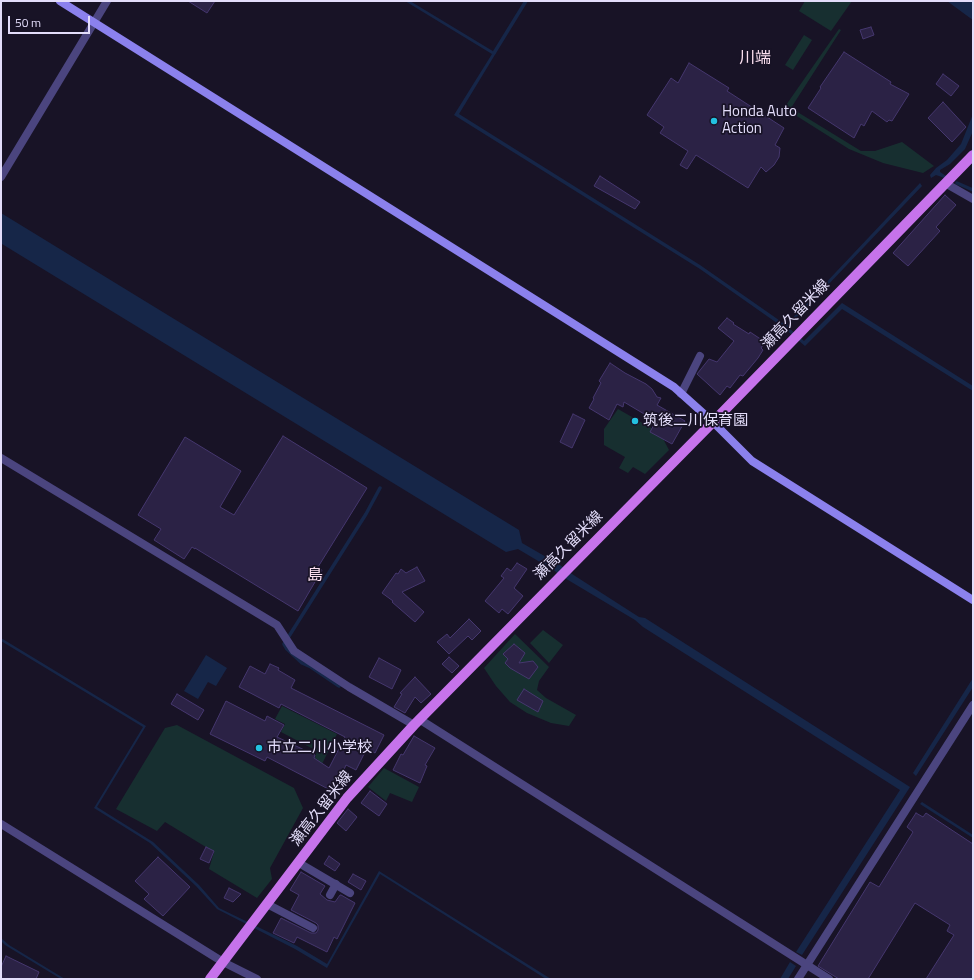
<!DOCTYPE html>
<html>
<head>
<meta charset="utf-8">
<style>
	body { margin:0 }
	#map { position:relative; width:974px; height:980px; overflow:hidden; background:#181326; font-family:"Titillium Web",sans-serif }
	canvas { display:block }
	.frame { position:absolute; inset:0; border:2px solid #e3ddfa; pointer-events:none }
	.scale { position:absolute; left:8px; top:16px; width:82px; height:18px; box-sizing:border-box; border:2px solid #e3ddfa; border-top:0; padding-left:5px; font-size:12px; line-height:14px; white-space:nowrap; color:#e3ddfa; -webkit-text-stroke:3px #181326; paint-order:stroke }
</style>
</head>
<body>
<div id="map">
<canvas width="974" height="980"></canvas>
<div class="frame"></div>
<div class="scale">50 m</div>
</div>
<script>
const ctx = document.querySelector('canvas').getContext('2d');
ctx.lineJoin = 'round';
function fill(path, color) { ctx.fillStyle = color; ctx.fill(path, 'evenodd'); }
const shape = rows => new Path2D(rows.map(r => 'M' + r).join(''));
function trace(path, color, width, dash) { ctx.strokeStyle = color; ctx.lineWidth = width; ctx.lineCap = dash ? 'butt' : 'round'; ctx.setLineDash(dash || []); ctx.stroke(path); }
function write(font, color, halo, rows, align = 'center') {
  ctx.font = font + ' "Titillium Web","Noto Sans JP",sans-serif'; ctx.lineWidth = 3.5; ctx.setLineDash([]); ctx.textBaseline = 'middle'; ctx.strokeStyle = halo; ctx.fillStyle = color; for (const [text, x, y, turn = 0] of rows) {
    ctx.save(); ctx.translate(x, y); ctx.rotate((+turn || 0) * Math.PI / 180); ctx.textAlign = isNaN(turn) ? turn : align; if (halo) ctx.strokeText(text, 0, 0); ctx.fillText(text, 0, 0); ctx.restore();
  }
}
fill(shape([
	[805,1,852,1,831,31,799,11],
	[839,29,841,30,791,108,861,151,875,151,902,142,934,166,923,173,883,163,849,149,784,108],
	[804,35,812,40,793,70,785,65],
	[618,409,660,433,669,450,645,474,633,467,628,473,619,468,625,457,604,445,604,429],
	[543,630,563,645,549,663,530,643],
	[515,634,549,667,539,681,537,690,546,698,576,715,569,726,551,723,527,713,510,702,496,686,484,668],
	[282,706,337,734,322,764,318,762,318,760,315,758,317,751,281,732,285,724,275,719],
	[177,725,294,788,303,808,270,868,272,879,257,898,209,869,214,852,165,822,157,831,116,809,165,728],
	[384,768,419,787,412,802,390,793,386,801,368,787]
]), '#172f30');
fill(shape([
	[405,1,410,1,496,53,459,114,700,265,786,325,920,183,922,186,788,327,804,341,842,303,973,386,973,391,842,309,805,346,784,328,700,269,454,115,492,54],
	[947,1,973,1,973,20,966,15],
	[973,114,973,131,965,149,950,164,940,170,940,172,957,183,939,176,936,175,931,178,930,175,936,168,947,160,961,144],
	[1,213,519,530,522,543,560,565,572,574,639,617,645,618,910,787,802,955,796,952,900,790,643,627,635,620,558,574,555,571,518,549,506,552,2,244,1,245],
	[1,638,146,726,97,807,153,842,199,885,219,908,297,946,327,964,379,871,551,979,546,979,380,874,327,968,295,949,217,909,196,886,150,843,94,808,143,727,1,641],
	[206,655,227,668,216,686,208,682,198,699,184,691],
	[973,678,973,687,916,776,913,773],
	[922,802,973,835,973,838,920,804],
	[1,938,9,945,65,979,61,979,5,945,1,941],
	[790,962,796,966,788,979,780,979]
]), '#162648');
trace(shape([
	[494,53,526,1],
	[957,183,973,190],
	[339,686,311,667,302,663,287,649,284,644,366,514,380,488]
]), '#162648', 3.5);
const building = shape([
	[188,1,215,1,207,13,188,1],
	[871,27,874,35,863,39,860,30,871,27],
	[844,52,891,82,890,84,909,94,892,121,889,120,887,122,872,111,864,126,861,124,854,138,808,108,821,88,820,87,844,52],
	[689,63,729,88,727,91,784,128,775,145,780,148,779,157,774,165,766,172,761,167,748,188,696,155,687,169,680,165,688,151,660,133,664,127,647,115,671,78,678,83,689,63],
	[943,74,959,86,951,96,936,84,943,74],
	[943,102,966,127,952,142,928,118,943,102],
	[600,176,640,202,635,209,594,186,600,176],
	[945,195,956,205,936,227,940,231,908,266,893,253,945,195],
	[727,318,734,323,733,324,749,334,750,332,765,342,761,348,763,350,758,358,743,376,740,375,730,388,727,386,720,395,697,374,709,359,717,362,734,341,718,328,727,318],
	[610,363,625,373,646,384,652,389,657,397,661,398,657,405,685,421,672,444,650,432,656,421,624,402,623,407,617,404,609,420,589,408,594,399,593,398,601,383,599,381,610,363],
	[573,414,585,420,572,448,560,442,573,414],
	[283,436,367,488,318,567,322,570,298,611,195,548,195,549,192,547,184,559,154,540,161,529,138,515,185,437,241,471,220,507,234,515,283,436],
	[517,563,527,569,514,588,523,596,508,614,502,609,499,613,485,601,504,578,501,576,507,568,511,571,517,563],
	[417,567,425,581,402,592,424,612,415,622,392,602,393,601,382,593,396,573,398,574,401,569,406,573,417,567],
	[469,619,481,631,472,640,468,636,449,654,437,642,447,634,450,638,469,619],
	[514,644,525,653,519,663,533,661,538,667,529,679,510,668,505,663,508,659,503,654,514,644],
	[449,657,459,666,452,673,442,664,449,657],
	[379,658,401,670,392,689,369,677,379,658],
	[270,664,279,668,278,670,295,680,291,688,384,735,375,753,367,748,356,770,346,765,334,792,267,757,265,761,210,734,226,701,265,721,267,716,284,725,277,737,315,755,314,758,329,768,345,737,281,704,279,708,239,687,250,666,265,674,270,664],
	[415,677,431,694,421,703,415,697,405,713,394,707,402,694,400,693,415,677],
	[524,689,543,701,538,712,517,700,524,689],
	[177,694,204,710,198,720,171,704,177,694],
	[414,736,435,748,425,765,427,766,420,783,393,770,401,754,403,755,414,736],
	[370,791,387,804,379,816,361,803,370,791],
	[348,809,357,817,346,831,337,823,348,809],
	[916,813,923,817,926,813,973,844,973,979,926,979,954,935,947,931,950,925,915,903,868,979,839,979,818,966,870,882,879,887,913,832,907,827,916,813],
	[206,847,214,851,209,863,200,859,206,847],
	[329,856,340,864,335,871,324,864,329,856],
	[158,857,190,887,163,916,144,899,149,894,135,881,158,857],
	[301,872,325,886,320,894,327,900,335,902,340,895,341,895,355,903,337,939,334,937,327,952,297,937,294,943,273,933,281,918,311,933,316,933,318,930,318,925,316,923,291,910,299,895,290,890,301,872],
	[353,874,366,881,361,890,348,882,353,874],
	[229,888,241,894,233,902,224,898,229,888],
	[6,956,39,972,36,979,1,979,1,967,6,956]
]);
fill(building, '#2b2245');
trace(building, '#45376e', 1);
trace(shape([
	[1,177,107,1],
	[945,183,973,199],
	[681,394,700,356],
	[1,458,277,625,294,651,349,687,414,725],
	[419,719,829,979],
	[1,824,223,962,257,979],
	[299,863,350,893],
	[330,895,336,884],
	[267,904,313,928],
	[798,979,973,705]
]), '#4b457f', 8);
trace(shape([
	[60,1,674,387,713,422,752,461,973,600]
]), '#8b81ed', 8);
trace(shape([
	[210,979,347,798,414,725,713,422,973,155]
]), '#c673eb', 10);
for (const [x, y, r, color] of [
	[714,121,4,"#23c1e0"],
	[635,421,4,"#23c1e0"],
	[259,748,4,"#23c1e0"]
]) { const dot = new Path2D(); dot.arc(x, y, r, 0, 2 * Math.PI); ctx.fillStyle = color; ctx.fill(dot); trace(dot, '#181326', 1.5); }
write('15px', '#e3ddfa', '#181326', [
	["Honda Auto",722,112],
	["Action",722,129],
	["筑後二川保育園",643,421],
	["市立二川小学校",267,748]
], 'left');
write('15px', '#e3ddfa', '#181326', [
	["瀬高久留米線",796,315,-46],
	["瀬高久留米線",569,546,-45],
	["瀬高久留米線",322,809,-52]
]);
write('16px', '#fbdfef', '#181326', [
	["川端",755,59],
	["島",315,576]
]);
</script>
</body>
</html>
